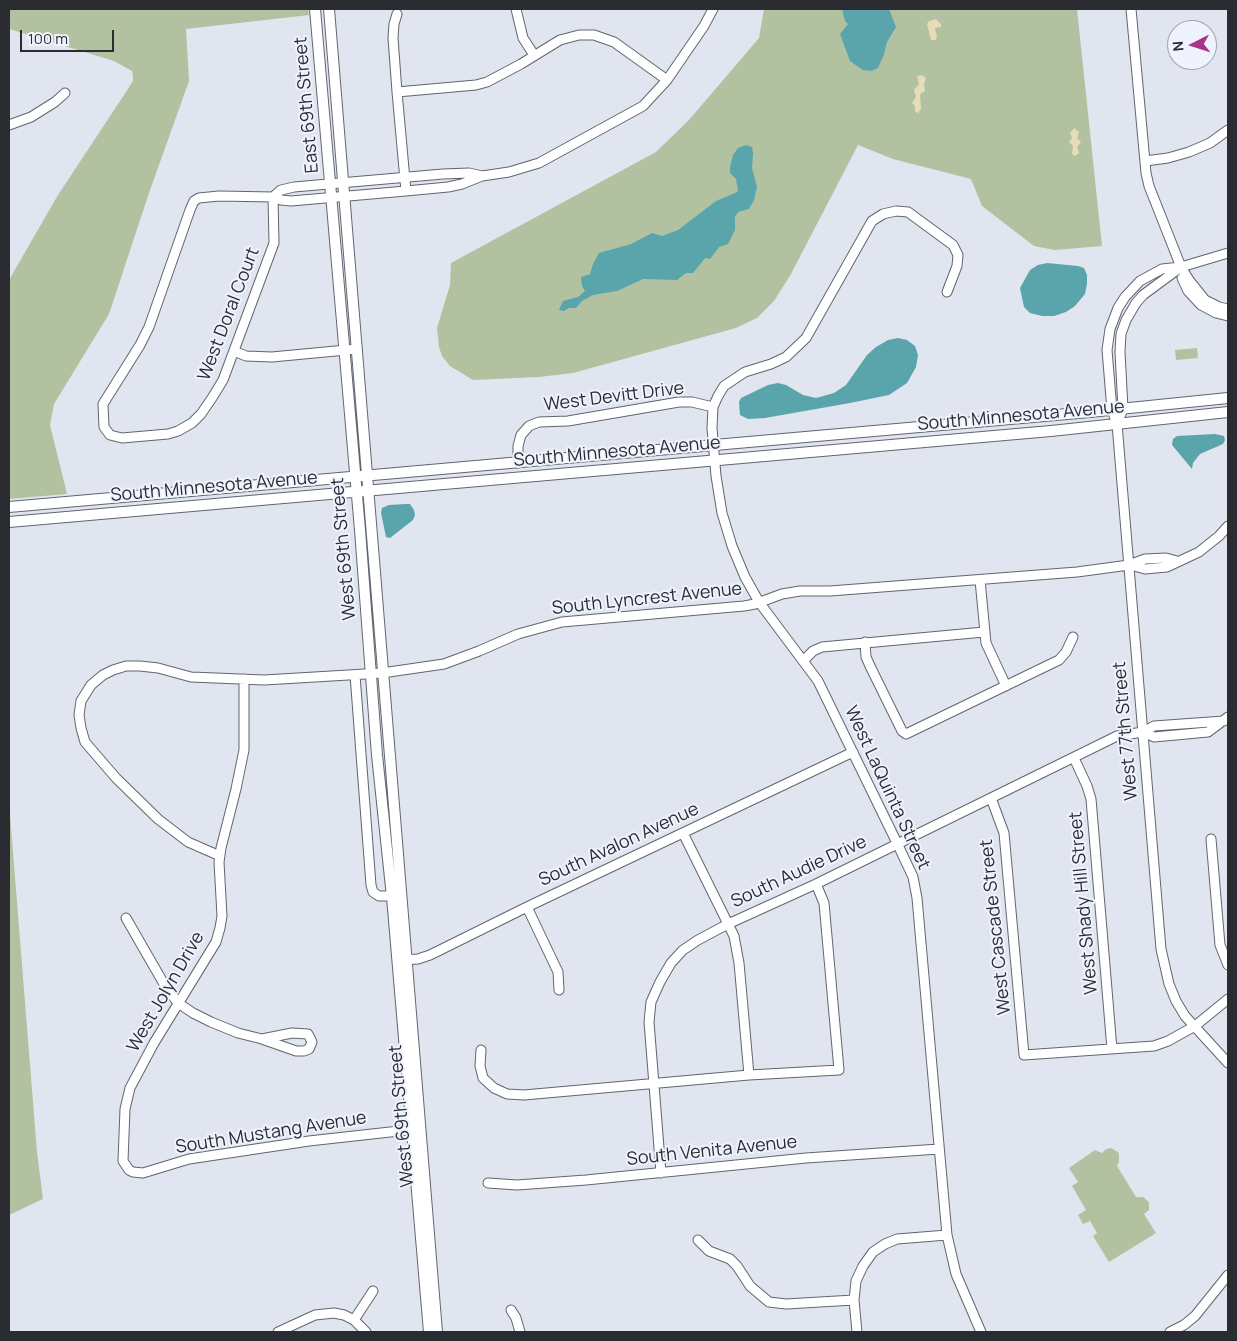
<!DOCTYPE html>
<html>
<head>
<meta charset="utf-8">
<style>
	body { margin:0 }
	#map { position:relative; width:1237px; height:1341px; overflow:hidden; background:#e1e5f0; font-family:Manrope,sans-serif }
	canvas { display:block }
	.frame { position:absolute; inset:0; border:10px solid #2b2c31; pointer-events:none }
	.north { position:absolute; left:1167px; top:20px; width:50px; height:50px; box-sizing:border-box; background:#eff3fe; border:1px solid #a1a3ac; border-radius:50%; rotate:265deg; font-size:14px; font-weight:700; line-height:20px; text-align:center; color:#2b2c31 }
	.north::after { content:''; display:block; margin:auto; width:18px; height:22px; background:#ac3286; clip-path:polygon(50% 0,100% 100%,50% 72%,0 100%) }
	.scale { position:absolute; left:20px; top:30px; width:94px; height:22px; box-sizing:border-box; border:2px solid #2b2c31; border-top:0; padding-left:6px; font-size:15px; line-height:18px; white-space:nowrap; color:#2b2c31; -webkit-text-stroke:4px #eff3fe; paint-order:stroke }
</style>
</head>
<body>
<div id="map">
<canvas width="1237" height="1341"></canvas>
<div class="frame"></div>
<div class="north">N</div>
<div class="scale">100 m</div>
</div>
<script>
const ctx = document.querySelector('canvas').getContext('2d');
ctx.lineJoin = 'round';
function fill(path, color) { ctx.fillStyle = color; ctx.fill(path, 'evenodd'); }
const shape = rows => new Path2D(rows.map(r => 'M' + r).join(''));
function trace(path, color, width, dash) { ctx.strokeStyle = color; ctx.lineWidth = width; ctx.lineCap = dash ? 'butt' : 'round'; ctx.setLineDash(dash || []); ctx.stroke(path); }
function write(font, color, halo, rows, align = 'center') {
  ctx.font = font + ' Manrope,sans-serif'; ctx.lineWidth = 4; ctx.setLineDash([]); ctx.textBaseline = 'middle'; ctx.strokeStyle = halo; ctx.fillStyle = color; for (const [text, x, y, turn = 0] of rows) {
    ctx.save(); ctx.translate(x, y); ctx.rotate((+turn || 0) * Math.PI / 180); ctx.textAlign = isNaN(turn) ? turn : align; if (halo) ctx.strokeText(text, 0, 0); ctx.fillText(text, 0, 0); ctx.restore();
  }
}
fill(shape([
	[9,9,308,9,309,15,186,29,189,81,149,193,109,314,54,404,50,425,67,494,9,499,9,280,58,195,124,95,133,81,133,76,132,71,114,61,9,29],
	[764,9,1077,9,1102,246,1055,250,1034,246,982,206,971,179,893,159,858,145,791,274,774,301,757,318,736,328,573,373,539,377,473,380,450,366,442,356,439,347,437,328,450,285,451,263,656,152,689,120,759,38],
	[1197,348,1198,358,1176,360,1175,350],
	[9,802,37,1152,43,1199,9,1215],
	[1111,1148,1119,1153,1119,1162,1117,1166,1136,1197,1143,1197,1149,1202,1149,1210,1144,1214,1156,1233,1109,1262,1093,1236,1097,1233,1090,1221,1083,1224,1078,1215,1086,1210,1072,1186,1078,1182,1069,1168,1095,1150,1102,1153,1106,1149]
]), '#b2c19f');
fill(shape([
	[936,19,941,24,941,27,935,28,937,37,936,40,931,40,927,24,929,21],
	[922,75,926,78,924,84,925,91,920,94,921,109,918,113,915,112,915,106,912,103,916,97,914,90,919,84,917,76],
	[1074,128,1079,132,1077,138,1081,142,1077,147,1079,153,1075,156,1072,154,1073,146,1069,142,1072,138,1070,133]
]), '#e6dcb7');
fill(shape([
	[842,9,889,9,896,27,887,42,884,54,878,68,871,71,863,70,850,61,840,34,848,24,845,21],
	[746,145,752,147,753,153,752,168,757,187,754,200,749,209,738,212,735,217,735,230,728,244,719,247,710,259,705,258,693,273,686,273,677,280,643,279,617,291,593,295,582,301,576,308,569,308,564,311,559,310,563,301,578,297,585,291,582,286,581,277,590,274,593,264,599,253,631,244,652,233,662,236,678,230,716,201,735,193,738,191,736,179,730,173,730,167,733,155,738,148],
	[1047,263,1078,266,1084,268,1087,275,1087,284,1085,294,1075,306,1066,312,1054,316,1042,316,1030,313,1024,307,1020,288,1030,270,1038,265],
	[898,338,907,340,915,346,918,355,916,367,907,383,889,395,850,403,765,418,748,419,740,415,739,402,741,398,768,385,778,383,786,385,803,395,816,398,834,393,846,385,867,355,876,347,888,340],
	[1215,434,1224,436,1225,440,1223,444,1200,454,1193,463,1192,469,1172,445,1173,439,1177,436],
	[406,504,410,504,414,510,415,515,413,520,390,538,386,537,381,513,382,508,389,505]
]), '#5aa5ab');
const minor = shape([
	[516,9,523,38,534,55],
	[1131,9,1146,173,1149,186,1181,267,1189,280,1205,300,1219,307,1228,309],
	[397,14,394,24,393,38,397,92],
	[9,125,31,117,55,102,65,93],
	[1145,161,1168,158,1189,152,1210,143,1228,130],
	[406,191,397,92,476,85,487,82,521,64,560,40,579,35,594,35,614,42,667,80],
	[273,197,274,243,223,380,212,398,201,414,192,423,178,431,168,434,122,438,110,435,104,427,103,404,140,345,149,327,190,210,194,201,199,198,219,196,273,197,281,200,291,201,406,191,448,187,462,184,482,176,509,172,539,163,643,106,667,80,704,26,713,9],
	[273,197,281,190,294,187,443,174,469,173,482,176],
	[1228,253,1181,267,1162,269,1140,281,1125,297,1118,308,1110,329,1107,350,1112,410,1117,424,1161,949,1169,984,1176,1001,1185,1016,1228,1063],
	[1182,278,1188,291,1201,305,1216,313,1228,316],
	[947,292,957,266,958,255,953,245,908,212,896,211,883,214,872,221,806,338,786,357,771,364,745,372,724,386,718,396,713,407,712,428,716,476,722,513,732,546,745,577,759,602,818,681,897,843,913,877,917,898,947,1235,956,1274,981,1332],
	[234,351,246,356,272,357,357,349],
	[1117,424,1123,409,1120,352,1121,334,1126,320,1136,303,1143,295,1181,267],
	[518,463,518,446,521,435,529,426,539,422,568,421,679,402,692,402,713,407],
	[1130,565,1145,569,1167,567,1199,552,1219,536,1228,526],
	[980,580,986,643,1006,686],
	[865,642,866,657,870,666,902,731,906,734,1059,660,1066,652,1073,637],
	[803,661,813,651,822,647,984,632],
	[355,675,371,885,373,892,379,896,397,896],
	[244,679,244,750,236,789,221,848,219,862,222,916,220,928,216,942,154,1043,130,1088,125,1109,123,1161,129,1170,133,1172,143,1173,189,1159,309,1141,417,1129],
	[1143,732,1154,737,1208,732,1228,717],
	[1074,758,1087,786,1091,799,1112,1049],
	[991,798,1004,833,1024,1055,1154,1046,1168,1041,1195,1026,1228,999],
	[683,833,734,936,739,963,749,1075],
	[1211,839,1220,945,1228,965],
	[220,856,188,842,158,819,116,778,85,742,81,728,79,715,81,701,91,685,103,675,113,670,126,666,140,666,158,668,191,677,264,680,382,673,444,664,479,651,518,634,562,622,744,606,755,604,782,594,800,591,830,591,1077,572,1129,565,1145,559,1166,558,1177,561],
	[527,907,558,972,559,990],
	[126,918,164,984,178,1003,193,1013,211,1022,238,1033,262,1039],
	[400,960,418,959,430,955,527,907,853,752],
	[292,1033,308,1034,312,1042,309,1049,304,1051,296,1051,262,1039,292,1033],
	[481,1050,480,1066,483,1078,494,1088,507,1094,524,1095,749,1075,839,1070,824,903,816,884],
	[661,1173,649,1022,651,1002,660,982,671,963,683,950,698,940,728,924,816,884,1117,736,1143,732,1154,726,1224,721],
	[488,1183,517,1185,586,1180,806,1158,939,1149],
	[698,1240,709,1251,730,1259,737,1266,750,1286,769,1302,786,1304,854,1300],
	[511,1310,516,1318,520,1332],
	[354,1320,373,1291],
	[278,1332,315,1315,334,1313,344,1315,354,1320,366,1332],
	[857,1332,854,1300,856,1281,863,1266,873,1252,885,1244,897,1239,947,1235],
	[1170,1332,1184,1325,1195,1316,1228,1275]
]);
const major = shape([
	[315,9,360,530,377,755,392,897,429,1332],
	[329,9,437,1332],
	[9,507,1090,412,1228,398],
	[9,522,1051,431,1228,412]
]);
trace(minor, '#61656e', 11);
trace(major, '#61656e', 12);
trace(minor, '#fff', 9);
trace(major, '#fff', 10);
write('18px', '#2b2c31', '#eff3fe', [
	["East 69th Street",307,105,-95],
	["West Doral Court",229,314,-69],
	["West Devitt Drive",614,397,-7],
	["South Minnesota Avenue",1021,416,-5],
	["South Minnesota Avenue",617,452,-5],
	["South Minnesota Avenue",214,487,-5],
	["West 69th Street",344,549,-95],
	["South Lyncrest Avenue",647,599,-6],
	["West 77th Street",1126,731,-95],
	["West LaQuinta Street",887,788,65],
	["South Avalon Avenue",619,845,-25],
	["South Audie Drive",799,872,-25],
	["West Shady Hill Street",1084,903,-95],
	["West Cascade Street",996,927,-96],
	["West Jolyn Drive",166,992,-60],
	["West 69th Street",402,1116,-95],
	["South Mustang Avenue",271,1133,-9],
	["South Venita Avenue",712,1151,-6]
]);
</script>
</body>
</html>
